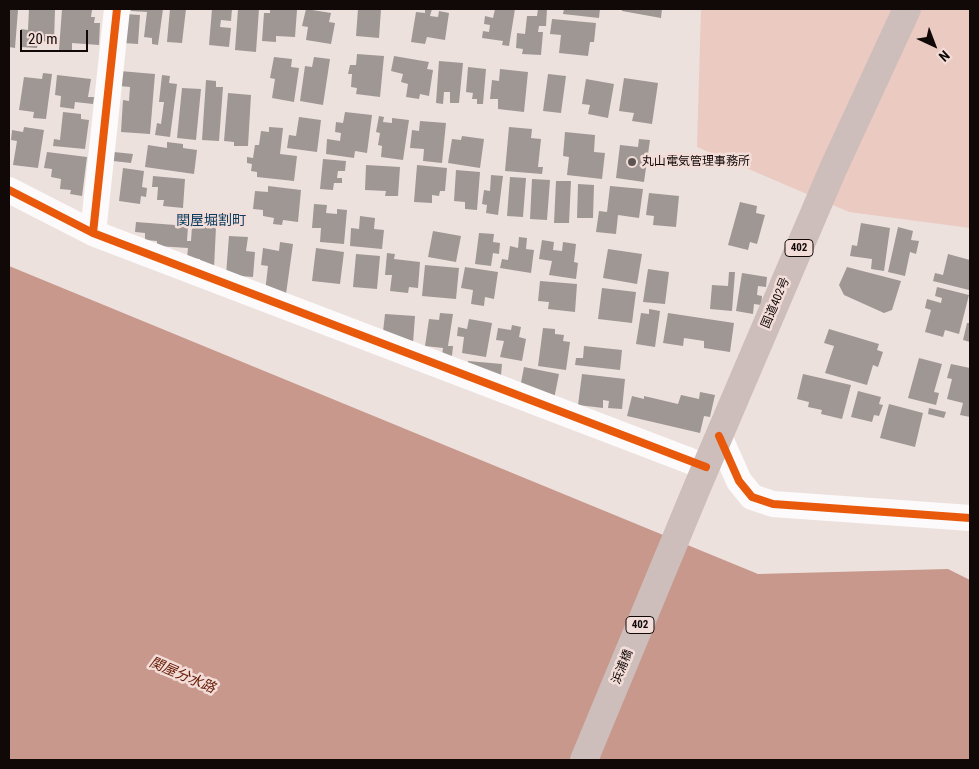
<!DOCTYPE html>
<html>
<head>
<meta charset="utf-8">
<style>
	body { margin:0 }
	#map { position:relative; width:979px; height:769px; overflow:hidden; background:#ede1de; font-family:"Roboto Condensed",sans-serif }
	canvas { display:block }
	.frame { position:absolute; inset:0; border:10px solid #100908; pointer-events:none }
	.north { position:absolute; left:909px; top:20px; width:50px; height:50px; -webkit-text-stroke:4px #f3ddd8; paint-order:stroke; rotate:137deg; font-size:14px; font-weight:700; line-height:20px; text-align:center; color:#100908 }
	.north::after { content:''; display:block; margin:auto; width:18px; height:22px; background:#100908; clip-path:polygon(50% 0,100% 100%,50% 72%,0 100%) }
	.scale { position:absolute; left:20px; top:30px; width:68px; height:22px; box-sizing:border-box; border:2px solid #100908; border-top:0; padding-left:6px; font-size:15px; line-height:18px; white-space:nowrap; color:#100908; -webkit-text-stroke:4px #f3ddd8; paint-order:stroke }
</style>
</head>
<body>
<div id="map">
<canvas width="979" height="769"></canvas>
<div class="frame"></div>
<div class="north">N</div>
<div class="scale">20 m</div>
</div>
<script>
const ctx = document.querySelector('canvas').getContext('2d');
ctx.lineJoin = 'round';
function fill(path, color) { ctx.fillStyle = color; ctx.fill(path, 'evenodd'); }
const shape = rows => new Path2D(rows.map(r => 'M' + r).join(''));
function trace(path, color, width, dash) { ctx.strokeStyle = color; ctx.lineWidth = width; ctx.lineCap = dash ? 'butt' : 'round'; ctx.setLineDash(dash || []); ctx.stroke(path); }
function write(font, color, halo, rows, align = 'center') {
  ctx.font = font + ' "Roboto Condensed","Noto Sans JP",sans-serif'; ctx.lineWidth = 5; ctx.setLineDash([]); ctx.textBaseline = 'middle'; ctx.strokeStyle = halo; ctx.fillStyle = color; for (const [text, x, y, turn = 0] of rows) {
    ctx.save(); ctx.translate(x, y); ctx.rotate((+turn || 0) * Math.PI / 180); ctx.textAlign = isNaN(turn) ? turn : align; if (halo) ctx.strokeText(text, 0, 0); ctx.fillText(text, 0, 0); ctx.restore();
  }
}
fill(shape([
	[701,9,970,9,970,228,849,212,697,147]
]), '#ebcac1');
fill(shape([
	[9,266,758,574,948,569,970,580,970,760,9,760]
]), '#c7988b');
fill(shape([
	[9,9,18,10,15,48,9,47],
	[29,9,55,10,54,42,38,41,37,48,20,47,21,29,28,30],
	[62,9,92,10,91,17,95,17,94,23,100,23,99,45,72,43,72,51,59,50],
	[131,9,163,9,158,45,152,44,152,38,144,37,147,12,131,11],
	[170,9,186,9,182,43,167,42],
	[212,9,232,9,231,21,221,20,220,27,231,28,229,47,209,45],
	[238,9,259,9,256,52,235,50],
	[270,9,297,10,295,37,276,36,276,42,262,41,264,13,270,13],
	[306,9,331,13,329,22,335,23,331,44,306,40,308,27,302,26],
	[358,9,381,9,379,38,356,36],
	[425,9,432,9,430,16,438,17,439,11,449,13,445,40,427,37,425,44,411,42,416,12,425,13],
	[495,9,515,9,509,46,502,45,503,41,482,38,483,31,489,32,490,25,484,24,485,16,493,18],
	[538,9,547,9,546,26,539,26,538,32,543,32,541,55,522,54,523,49,516,48,517,33,525,34,527,16,537,16],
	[564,9,600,9,599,18,563,14],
	[622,9,662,9,661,18,622,11],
	[125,14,140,15,138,44,123,43],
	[552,19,596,23,594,42,590,42,588,56,559,53,561,35,550,34],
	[357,54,384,56,380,97,356,94,357,88,351,87,352,74,348,74,350,65,356,65],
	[394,56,429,62,427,69,433,70,429,96,420,94,419,99,406,97,408,84,401,82,403,74,391,71],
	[274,57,292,59,291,67,299,68,294,102,272,98,275,79,270,78],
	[314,57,330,59,323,105,300,101,305,66,312,67],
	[439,61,463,63,459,103,450,103,450,92,444,92,443,104,436,103],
	[468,67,486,69,483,104,477,104,477,99,472,99,473,93,466,92],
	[500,69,528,72,524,112,498,109,498,99,490,99,492,80,499,81],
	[120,71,155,74,150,134,121,132,123,100,129,101,130,87,119,86],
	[43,73,52,74,46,119,33,118,34,112,19,110,24,77,42,79],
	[548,74,566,76,561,113,543,111],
	[57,75,91,79,88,97,94,97,93,104,75,102,74,109,60,107,61,96,55,95],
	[162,75,170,76,169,83,177,84,170,137,155,135,157,123,161,124,164,102,159,102],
	[624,78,658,83,652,124,632,121,634,113,619,111],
	[586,79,614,84,608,118,588,114,590,105,582,104],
	[206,80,216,81,216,87,223,87,219,141,202,140],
	[182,88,201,89,196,140,177,138],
	[228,93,251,95,248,146,234,146,234,142,224,141],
	[63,112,81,114,81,119,89,120,85,149,53,146,54,139,60,140],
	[345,112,372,115,367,153,355,151,354,158,326,154,327,139,340,141,341,133,335,132,336,122,343,123],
	[379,116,384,117,383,122,392,123,392,118,409,120,403,160,381,157,382,146,378,145,380,133,376,132],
	[299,117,321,120,317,152,287,148,289,135,296,136],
	[420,121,446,123,442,163,423,161,424,149,410,148,412,130,419,131],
	[24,127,44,130,38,168,13,165,17,141,11,140,12,130,23,132],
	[269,127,283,128,280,154,297,156,294,181,257,177,257,172,251,171,252,164,247,163,247,157,253,158,255,145,259,145,261,131,269,132],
	[509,127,532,129,531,138,541,139,538,167,543,167,542,174,505,171],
	[565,132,595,135,594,152,605,153,602,179,567,175,569,157,563,156],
	[462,136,484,139,480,168,448,163,452,139,461,140],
	[639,139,650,140,644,182,616,178,620,145,638,147],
	[167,142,183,144,183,148,197,150,194,174,145,167,148,145,167,148],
	[47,152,87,157,82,196,70,194,71,190,60,189,61,179,51,177,52,169,44,168],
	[114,152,133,154,131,163,113,161],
	[323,159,346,161,345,171,338,171,337,178,342,178,342,183,334,183,333,190,320,189],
	[366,165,400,167,398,196,385,196,386,191,365,190],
	[417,165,447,168,445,191,440,191,439,196,432,195,432,203,414,202],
	[123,168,144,171,142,187,147,188,146,197,141,196,140,204,119,201],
	[456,170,480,172,477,210,465,209,465,202,454,201],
	[491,175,503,176,498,215,486,213,487,205,482,204,484,190,490,191],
	[153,176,185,179,183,208,163,206,164,200,157,200,158,187,152,187],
	[510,177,526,178,523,217,507,216],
	[532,179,550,180,547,220,530,219],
	[556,181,571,181,569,223,554,223],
	[578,184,594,185,593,218,577,218],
	[268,186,301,190,298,222,283,220,282,225,273,224,274,218,263,216,263,210,253,209,255,191,268,192],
	[610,186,643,189,639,218,618,215,616,234,596,232,599,211,607,212],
	[649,193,679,196,676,227,653,225,654,216,646,215],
	[740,202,757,206,756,213,765,215,757,244,750,242,748,250,728,245],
	[314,204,327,205,326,213,337,214,337,209,347,210,344,244,320,242,321,228,312,228],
	[360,216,375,218,374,229,384,230,382,249,350,246,351,228,359,229],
	[136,222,188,226,187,241,191,241,192,226,216,227,214,268,199,267,200,259,187,258,188,248,157,246,157,241,145,240,145,233,135,232],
	[861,223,890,228,884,271,871,269,872,259,850,256,852,245,857,246],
	[898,227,913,231,911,240,919,241,916,254,910,252,905,276,888,272],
	[433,231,461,236,456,262,428,257],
	[479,233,494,234,493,242,500,243,499,254,493,253,491,266,475,264],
	[229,236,248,237,246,251,255,252,253,277,226,275],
	[519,237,527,238,526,249,534,250,531,273,500,268,502,259,508,260,510,246,518,248],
	[542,240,554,242,553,250,562,251,563,242,576,244,574,262,578,263,576,279,549,275,552,261,539,259],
	[280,242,293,244,286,294,265,292,268,266,261,265,263,248,279,251],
	[316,248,344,252,340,284,312,281],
	[608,249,642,254,637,284,603,278],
	[387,253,395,254,394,259,420,262,418,288,409,287,408,293,390,291,392,275,385,275],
	[356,254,380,256,377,289,353,287],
	[948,254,970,260,969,290,933,281,935,273,943,275],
	[425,265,459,268,456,299,422,296],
	[465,267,498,272,494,299,485,297,484,306,471,304,473,290,461,288],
	[847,267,901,281,892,310,884,313,844,295,839,285],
	[648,269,669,272,665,304,643,302],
	[729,272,735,272,732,311,710,309,712,285,728,286],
	[742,273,767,277,766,287,758,286,757,295,762,296,761,305,754,304,753,314,736,311],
	[540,281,577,284,575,312,548,309,549,302,538,301],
	[937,287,969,295,959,334,945,330,943,337,925,332,931,310,925,308,927,299,941,303,942,298,935,296],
	[602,288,636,292,632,323,598,319],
	[649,309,660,311,655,347,636,344,641,313,649,314],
	[440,313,453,314,448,346,453,346,452,356,442,355,443,348,425,346,429,319,439,320],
	[668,313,734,323,730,352,704,348,704,341,684,338,683,346,663,343],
	[385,314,415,316,413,343,382,341],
	[469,319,492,323,486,357,462,353,464,337,457,336,458,327,467,329],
	[967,323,970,323,970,342,963,340],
	[512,325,521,327,519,337,526,339,522,361,500,357,504,341,496,340,498,328,511,330],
	[543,328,555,329,555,334,564,335,563,341,570,342,566,370,538,366],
	[829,329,879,344,877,350,883,352,878,367,873,365,867,385,825,373,834,346,824,343],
	[584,346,622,350,620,370,575,365,576,358,583,358],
	[919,358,942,364,934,392,939,393,936,405,908,398],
	[468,361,502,364,500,387,467,372],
	[951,364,970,368,970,417,960,415,963,403,947,399,952,379,947,378],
	[524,367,559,374,554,399,519,393],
	[582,374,625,379,622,409,608,408,609,401,603,400,603,408,578,405],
	[803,374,851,385,842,419,821,414,822,410,808,407,809,402,797,399],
	[858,391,881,397,879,404,883,405,879,416,874,415,872,422,851,417],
	[700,392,715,395,710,417,704,416,700,433,627,416,632,396,644,399,644,396,678,404,681,395,699,399],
	[889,404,923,413,915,447,880,438],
	[929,408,946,412,944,418,928,414]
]), '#9f9794');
trace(shape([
	[9,190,93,233,706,467],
	[93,233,117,9],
	[719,436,739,481,752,497,773,504,970,518]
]), '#fcfafa', 26);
trace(shape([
	[584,760,696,490,833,169,907,9]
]), '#cdbebb', 28);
trace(shape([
	[9,190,93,233,706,467],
	[93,233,117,9],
	[719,436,739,481,752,497,773,504,970,518]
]), '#e8590c', 8);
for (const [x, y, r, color] of [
	[632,162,5,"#5d5553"]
]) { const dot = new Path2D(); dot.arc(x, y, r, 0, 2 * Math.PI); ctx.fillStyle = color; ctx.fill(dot); trace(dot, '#f3ddd8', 2); }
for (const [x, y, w] of [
	[799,248,28],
	[640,625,28]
]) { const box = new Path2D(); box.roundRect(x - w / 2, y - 8.5, w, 17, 4); ctx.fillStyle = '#f3ddd8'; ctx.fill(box); trace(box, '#100908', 1); }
write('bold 11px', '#100908', null, [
	["402",799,248],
	["402",640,625]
]);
write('12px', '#100908', '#f3ddd8', [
	["丸山電気管理事務所",642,162]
], 'left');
write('12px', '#100908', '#f3ddd8', [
	["国道402号",776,303,-67],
	["浜浦橋",623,667,-68]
]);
write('14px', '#093c5f', '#f3ddd8', [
	["関屋堀割町",211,221]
]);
write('italic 14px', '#661903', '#f3ddd8', [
	["関屋分水路",182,676,23]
]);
</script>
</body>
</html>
